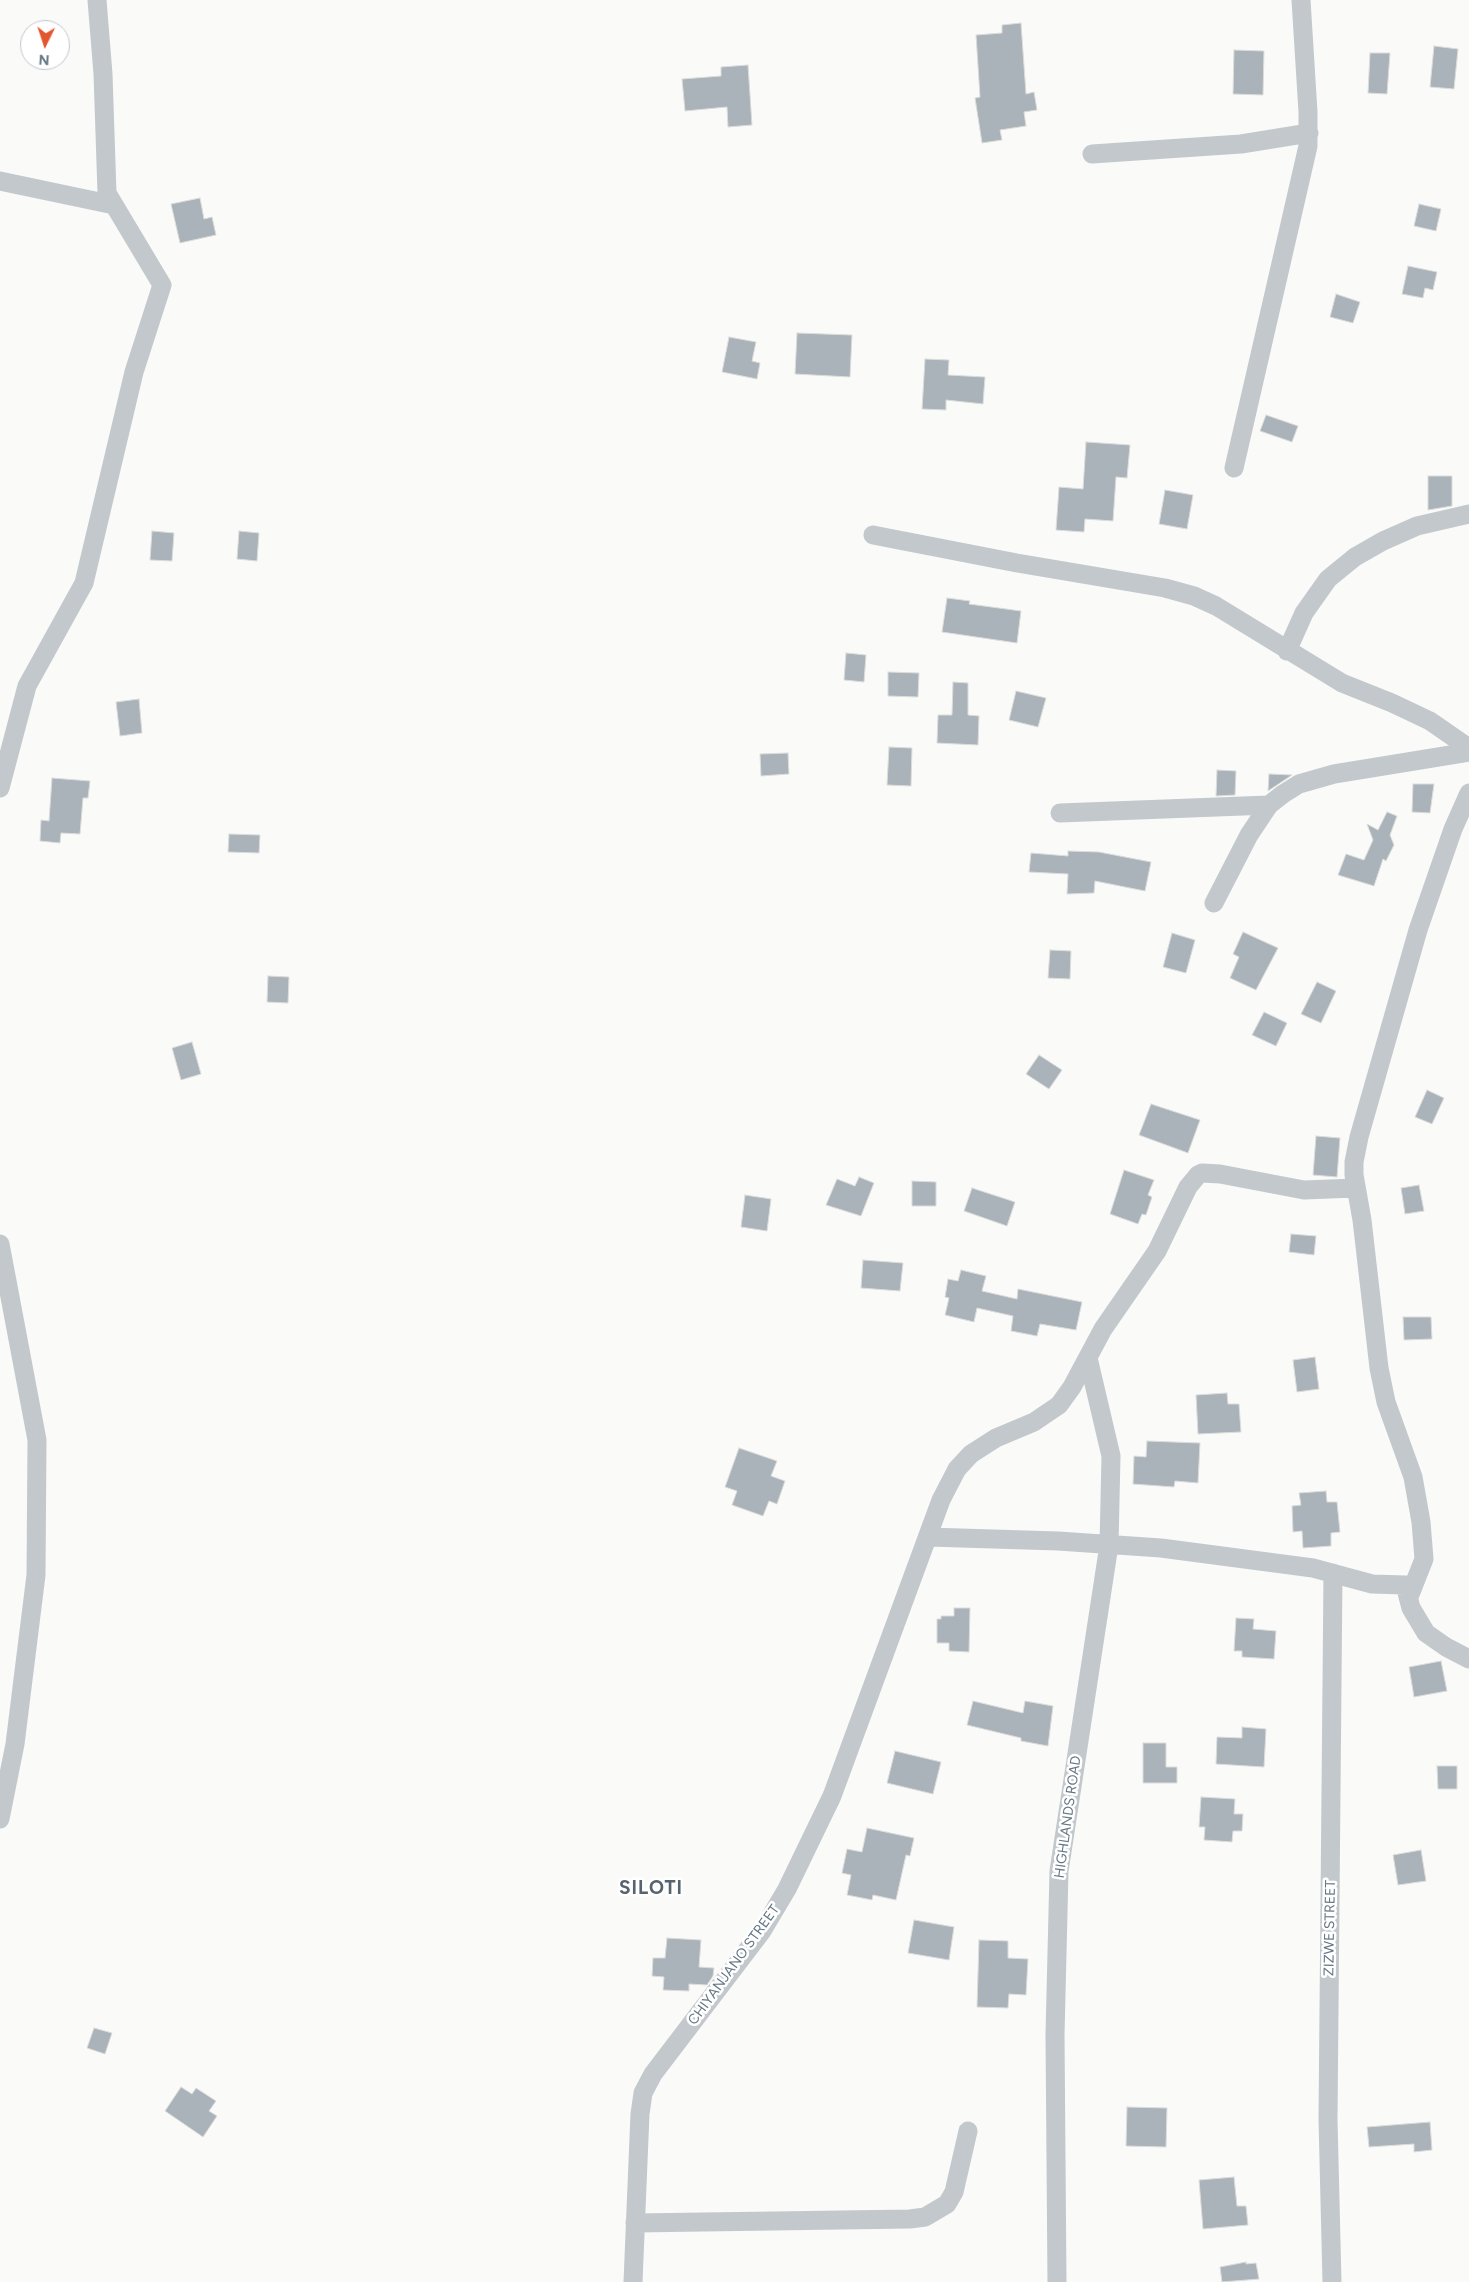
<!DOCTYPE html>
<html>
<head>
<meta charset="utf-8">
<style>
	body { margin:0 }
	#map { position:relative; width:1469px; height:2282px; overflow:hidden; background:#fafaf8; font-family:Figtree,sans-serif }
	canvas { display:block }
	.north { position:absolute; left:20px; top:20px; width:50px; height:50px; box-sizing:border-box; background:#fff; border:1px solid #c1c8cd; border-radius:50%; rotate:184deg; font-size:14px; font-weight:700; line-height:20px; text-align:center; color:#657683 }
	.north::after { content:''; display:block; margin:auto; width:18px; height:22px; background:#e4572e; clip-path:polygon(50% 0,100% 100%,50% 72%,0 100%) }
</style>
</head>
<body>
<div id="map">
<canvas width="1469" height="2282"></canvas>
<div class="north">N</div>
</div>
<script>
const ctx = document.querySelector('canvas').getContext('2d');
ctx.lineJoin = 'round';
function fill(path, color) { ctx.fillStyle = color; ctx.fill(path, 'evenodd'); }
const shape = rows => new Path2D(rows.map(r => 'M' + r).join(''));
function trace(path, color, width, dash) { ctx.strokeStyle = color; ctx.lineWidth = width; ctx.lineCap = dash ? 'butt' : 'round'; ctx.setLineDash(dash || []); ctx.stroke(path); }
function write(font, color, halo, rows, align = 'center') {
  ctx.font = font + ' Figtree,sans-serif'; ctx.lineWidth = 5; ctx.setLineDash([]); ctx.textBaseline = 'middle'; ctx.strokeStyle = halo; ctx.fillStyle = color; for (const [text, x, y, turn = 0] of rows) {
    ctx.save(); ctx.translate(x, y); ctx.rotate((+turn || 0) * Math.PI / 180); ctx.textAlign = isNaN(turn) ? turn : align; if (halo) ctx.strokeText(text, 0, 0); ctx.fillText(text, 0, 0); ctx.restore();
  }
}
const building = shape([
	[1021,23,1026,94,1034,92,1037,110,1024,112,1026,126,1000,130,1002,140,982,143,975,98,980,97,976,35,1002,33,1002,25,1021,23],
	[1434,46,1458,49,1454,89,1430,87,1434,46],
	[1234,50,1264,51,1263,95,1233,94,1234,50],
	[1370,53,1390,53,1387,94,1368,93,1370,53],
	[748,65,752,125,728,127,727,107,685,111,682,79,721,76,721,67,748,65],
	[200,198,204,219,212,217,216,235,180,243,171,204,200,198],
	[1419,204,1441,209,1436,231,1414,226,1419,204],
	[1408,266,1437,272,1433,290,1425,288,1423,298,1402,294,1408,266],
	[1336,294,1360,302,1353,323,1330,317,1336,294],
	[797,333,852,335,850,377,795,374,797,333],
	[729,337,756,342,752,361,760,363,757,379,722,372,729,337],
	[925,359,949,360,948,375,985,377,983,404,946,400,946,410,922,409,925,359],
	[1266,415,1298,426,1292,442,1260,431,1266,415],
	[1086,442,1130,445,1127,478,1116,477,1113,521,1085,519,1084,532,1056,530,1059,487,1083,489,1086,442],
	[1428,476,1452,476,1452,506,1428,510,1428,476],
	[1165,490,1193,495,1187,529,1159,524,1165,490],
	[152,531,174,533,172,561,150,560,152,531],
	[239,531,259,533,257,561,237,559,239,531],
	[947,598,970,601,969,604,1021,611,1017,643,942,632,947,598],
	[846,653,866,655,864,682,844,680,846,653],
	[888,672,919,673,918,697,888,696,888,672],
	[953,682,968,683,968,715,979,716,978,745,937,743,938,715,952,715,953,682],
	[1016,691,1046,698,1038,727,1009,720,1016,691],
	[139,699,142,733,120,736,116,702,139,699],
	[889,747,912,748,911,786,887,785,889,747],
	[788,753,789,774,761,776,760,754,788,753],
	[1217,770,1236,771,1235,795,1216,796,1217,770],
	[1269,774,1292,775,1268,791,1269,774],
	[52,778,90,781,88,798,83,798,80,834,61,833,60,843,40,841,41,820,49,821,52,778],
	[1413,784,1434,784,1430,813,1412,812,1413,784],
	[1387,812,1397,816,1390,835,1394,845,1386,861,1383,859,1374,886,1338,875,1346,854,1364,860,1373,840,1367,824,1378,830,1387,812],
	[229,834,260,835,259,853,228,852,229,834],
	[1068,851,1099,852,1151,862,1145,891,1095,881,1094,893,1067,894,1068,874,1029,872,1031,853,1068,856,1068,851],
	[1243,932,1278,948,1256,990,1230,978,1239,957,1233,954,1243,932],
	[1172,933,1195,940,1186,973,1163,967,1172,933],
	[1050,950,1071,951,1070,979,1048,978,1050,950],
	[268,976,289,977,288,1003,267,1002,268,976],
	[1317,982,1336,991,1321,1023,1301,1014,1317,982],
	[1264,1012,1287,1023,1276,1046,1252,1035,1264,1012],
	[192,1042,201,1074,181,1080,172,1048,192,1042],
	[1039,1055,1062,1070,1049,1089,1026,1074,1039,1055],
	[1427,1090,1444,1098,1432,1124,1415,1117,1427,1090],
	[1151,1104,1200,1120,1188,1153,1139,1135,1151,1104],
	[1316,1136,1340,1138,1337,1177,1313,1175,1316,1136],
	[1124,1170,1154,1180,1148,1195,1152,1197,1146,1215,1142,1214,1138,1224,1110,1214,1124,1170],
	[859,1177,874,1183,861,1216,826,1205,837,1179,855,1186,859,1177],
	[912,1181,936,1182,936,1206,912,1206,912,1181],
	[1419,1185,1424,1211,1405,1214,1401,1188,1419,1185],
	[972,1188,1015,1202,1007,1226,964,1211,972,1188],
	[745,1195,771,1199,767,1231,741,1227,745,1195],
	[1291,1234,1316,1236,1314,1255,1289,1252,1291,1234],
	[863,1260,903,1263,900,1291,861,1288,863,1260],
	[961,1270,986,1276,982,1291,1017,1299,1018,1289,1082,1302,1076,1330,1040,1324,1037,1336,1011,1331,1013,1316,977,1308,974,1322,945,1315,949,1298,945,1297,948,1279,958,1281,961,1270],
	[1403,1317,1431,1317,1432,1339,1404,1340,1403,1317],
	[1315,1357,1319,1389,1297,1392,1293,1360,1315,1357],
	[1227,1393,1228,1404,1239,1404,1241,1432,1198,1434,1196,1395,1227,1393],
	[1147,1441,1200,1443,1198,1483,1175,1481,1174,1487,1133,1484,1134,1456,1146,1457,1147,1441],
	[739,1448,777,1461,771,1476,785,1481,777,1504,769,1501,763,1516,732,1505,737,1491,725,1487,739,1448],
	[1326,1491,1327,1502,1337,1502,1340,1532,1331,1533,1331,1546,1303,1548,1302,1531,1293,1532,1292,1506,1301,1505,1299,1493,1326,1491],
	[954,1608,970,1608,969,1652,949,1651,949,1643,937,1643,937,1619,941,1619,941,1616,954,1616,954,1608],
	[1236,1618,1254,1619,1253,1629,1276,1631,1274,1659,1242,1657,1242,1651,1234,1651,1236,1618],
	[1441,1661,1447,1691,1414,1697,1409,1667,1441,1661],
	[973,1701,1023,1713,1025,1701,1053,1706,1048,1746,1021,1741,1021,1738,967,1725,973,1701],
	[1242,1727,1266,1729,1264,1767,1216,1764,1217,1737,1242,1738,1242,1727],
	[1143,1743,1166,1743,1166,1767,1177,1767,1177,1783,1143,1783,1143,1743],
	[895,1751,941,1762,933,1794,887,1783,895,1751],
	[1437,1766,1457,1766,1457,1789,1438,1789,1437,1766],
	[1201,1797,1235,1799,1234,1814,1243,1814,1242,1831,1233,1831,1232,1842,1204,1840,1205,1827,1199,1827,1201,1797],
	[867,1828,914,1838,910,1856,906,1855,896,1900,873,1895,872,1900,847,1895,851,1875,842,1873,847,1849,862,1852,867,1828],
	[1421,1850,1426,1881,1398,1885,1393,1855,1421,1850],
	[914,1920,954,1927,949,1960,908,1953,914,1920],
	[667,1938,701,1940,699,1967,714,1968,713,1976,707,1985,689,1984,689,1991,663,1990,664,1977,652,1976,653,1958,665,1958,667,1938],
	[979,1940,1008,1941,1008,1958,1028,1959,1026,1995,1009,1994,1008,2008,977,2007,979,1940],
	[94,2028,112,2033,105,2054,87,2048,94,2028],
	[181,2087,192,2094,196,2088,216,2101,209,2111,217,2116,203,2137,165,2111,181,2087],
	[1127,2107,1167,2108,1166,2147,1126,2146,1127,2107],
	[1430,2122,1432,2150,1414,2152,1414,2144,1369,2147,1367,2127,1430,2122],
	[1234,2177,1237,2206,1246,2206,1248,2225,1203,2229,1199,2180,1234,2177],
	[1246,2262,1246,2264,1256,2263,1259,2279,1222,2282,1220,2267,1246,2262]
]);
fill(building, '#aab3b9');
trace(building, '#dcdcda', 1);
trace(shape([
	[1092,154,1241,144,1309,133],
	[0,181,114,205],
	[1234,468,1308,146,1308,112,1301,0],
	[873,535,1017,563,1165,588,1194,596,1216,606,1342,683,1392,703,1430,721,1469,748],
	[1287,651,1304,613,1328,579,1355,557,1383,541,1417,526,1469,514],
	[0,788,27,686,84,583,134,372,162,285,107,193,103,74,97,0],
	[1060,813,1269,805],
	[1214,903,1249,835,1269,805,1283,794,1299,784,1334,774,1469,752],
	[0,1244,37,1440,36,1575,15,1744,0,1819],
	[928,1537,1058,1541,1161,1548,1313,1568,1372,1584,1405,1585,1411,1608,1426,1633,1446,1647,1469,1659],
	[1409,1597,1424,1559,1421,1522,1413,1477,1386,1402,1379,1368,1362,1220,1354,1175,1354,1162,1359,1137,1418,930,1453,829,1469,793],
	[635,2223,910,2219,925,2217,947,2204,954,2192,968,2131],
	[633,2282,640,2114,643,2093,653,2074,762,1931,787,1889,832,1796,941,1500,957,1469,971,1454,996,1438,1034,1422,1059,1405,1072,1387,1103,1329,1157,1251,1188,1187,1198,1175,1202,1173,1220,1174,1304,1190,1356,1188],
	[1057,2282,1055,2035,1059,1871,1109,1545,1111,1456,1088,1358],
	[1332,2282,1328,2119,1333,1573]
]), '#c3c8cc', 19);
write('14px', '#657683', '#fff', [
	["HIGHLANDS ROAD",1068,1817,-82],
	["ZIZWE STREET",1330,1928,-89],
	["CHIYANJANO STREET",734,1965,-54]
]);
ctx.letterSpacing = '1px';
write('bold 19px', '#57646e', '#fff', [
	["SILOTI",651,1888]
]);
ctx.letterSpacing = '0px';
</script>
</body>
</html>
